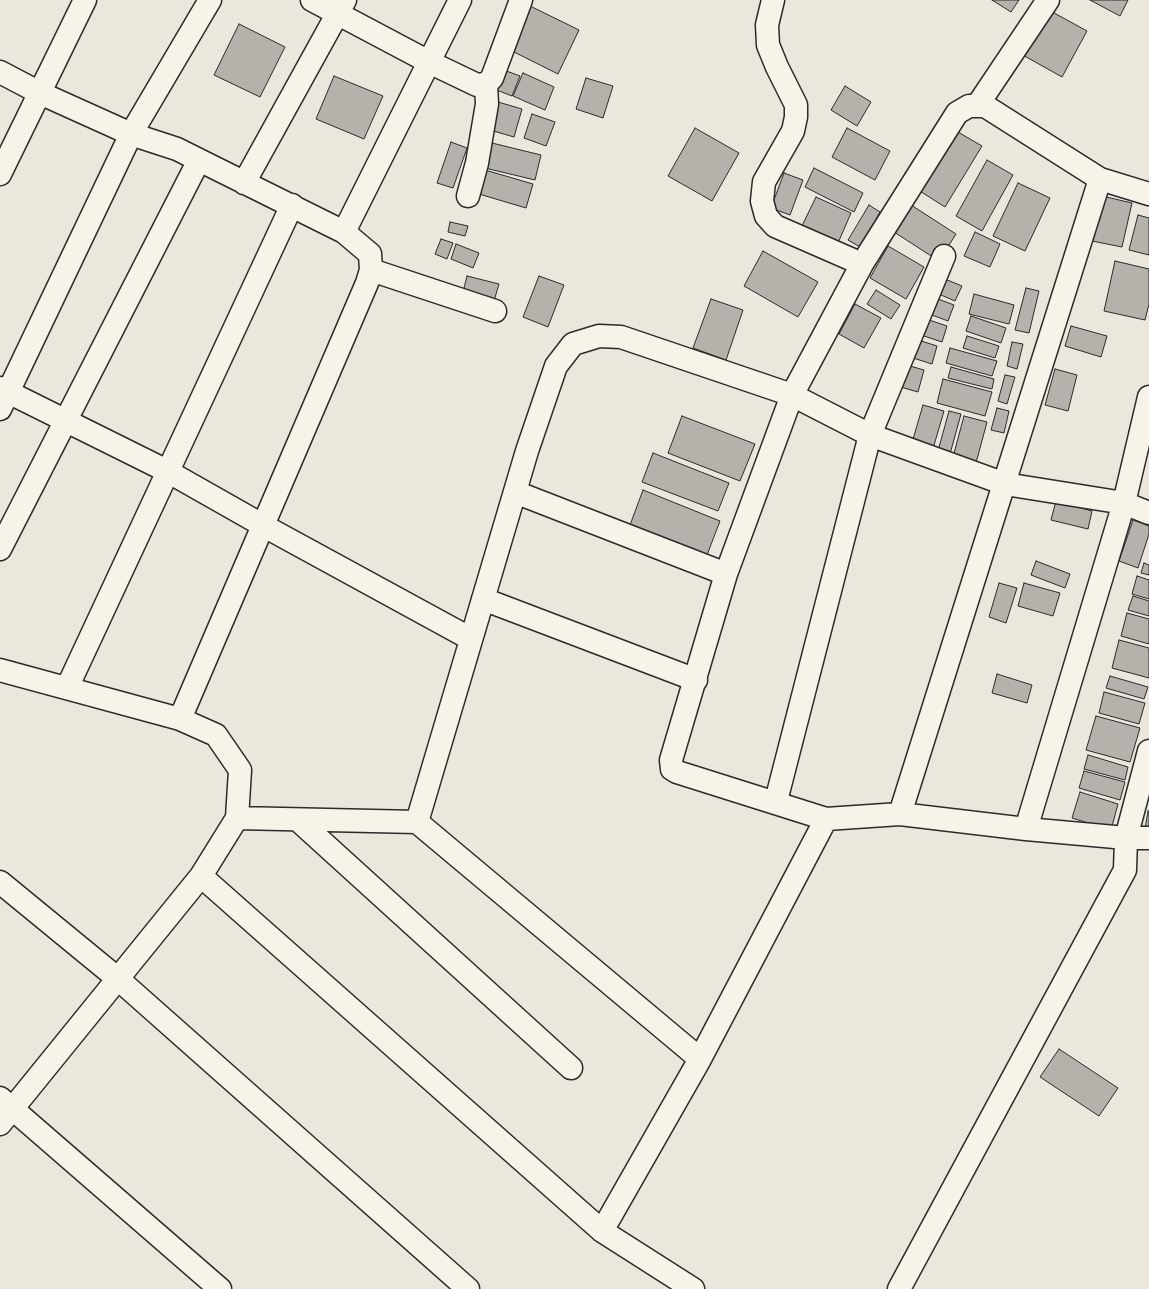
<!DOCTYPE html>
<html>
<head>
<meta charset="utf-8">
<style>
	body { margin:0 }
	canvas { display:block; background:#ebe7dd }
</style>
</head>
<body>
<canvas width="1149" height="1289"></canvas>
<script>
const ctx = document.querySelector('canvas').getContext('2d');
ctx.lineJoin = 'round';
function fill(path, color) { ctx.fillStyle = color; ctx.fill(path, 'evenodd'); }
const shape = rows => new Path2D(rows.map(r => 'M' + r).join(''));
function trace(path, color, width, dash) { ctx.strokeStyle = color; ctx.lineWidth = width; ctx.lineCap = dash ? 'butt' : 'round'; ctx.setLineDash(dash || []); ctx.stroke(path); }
const building = shape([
	[992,0,1019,0,1011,12,992,0],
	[1090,0,1128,0,1120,16,1090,0],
	[528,5,579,30,558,74,506,48,528,5],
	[1045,8,1087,31,1062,77,1021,54,1045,8],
	[239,24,285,47,260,97,214,75,239,24],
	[501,69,520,76,512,96,494,89,501,69],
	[523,73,554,87,545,110,513,96,523,73],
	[334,76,383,96,364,139,316,119,334,76],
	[586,78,613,86,603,118,576,109,586,78],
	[845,86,871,102,857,126,831,110,845,86],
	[498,102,522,109,514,137,490,130,498,102],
	[532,114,555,122,546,146,524,138,532,114],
	[695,128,739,153,712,201,668,176,695,128],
	[847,128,890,151,875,180,832,157,847,128],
	[951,128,982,146,945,207,915,188,951,128],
	[451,142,467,148,453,188,437,183,451,142],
	[492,143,541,155,535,180,485,168,492,143],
	[987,160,1013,175,982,231,956,216,987,160],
	[814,168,863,193,854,212,805,187,814,168],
	[485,170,533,184,526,208,479,194,485,170],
	[784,173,803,180,790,215,771,208,784,173],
	[1018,183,1050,198,1025,251,993,236,1018,183],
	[1102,196,1132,203,1122,247,1092,241,1102,196],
	[816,197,851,213,835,250,799,232,816,197],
	[908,203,956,234,939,261,891,230,908,203],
	[869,205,880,212,860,247,848,240,869,205],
	[1138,215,1149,218,1149,255,1129,250,1138,215],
	[450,222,468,226,465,236,448,232,450,222],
	[975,232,1000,244,990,267,964,256,975,232],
	[441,239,453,243,447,259,435,254,441,239],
	[456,244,479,253,473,268,451,259,456,244],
	[888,246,924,267,906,299,870,278,888,246],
	[763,251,818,282,798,317,744,286,763,251],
	[1115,261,1149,269,1149,304,1145,320,1104,311,1115,261],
	[467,276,499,284,494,301,463,292,467,276],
	[539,276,564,285,548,327,523,317,539,276],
	[940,277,962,286,955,301,934,292,940,277],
	[1026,288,1039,291,1029,333,1015,330,1026,288],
	[876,290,900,305,891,319,867,304,876,290],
	[974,294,1014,305,1009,324,969,314,974,294],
	[930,296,954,305,948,321,924,312,930,296],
	[711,299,743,310,726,360,693,348,711,299],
	[855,304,881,318,864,348,839,334,855,304],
	[971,316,1006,328,1001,343,966,331,971,316],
	[923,318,947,326,942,342,918,334,923,318],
	[1071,326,1107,336,1101,357,1065,346,1071,326],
	[967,336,999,346,995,358,963,348,967,336],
	[915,339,937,346,932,364,910,357,915,339],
	[1012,342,1023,344,1017,369,1007,366,1012,342],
	[950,348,997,361,992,376,946,363,950,348],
	[903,364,924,370,918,392,897,386,903,364],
	[951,367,994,379,992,389,948,378,951,367],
	[1055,369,1077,375,1068,411,1045,405,1055,369],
	[1005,375,1015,377,1007,404,998,401,1005,375],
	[943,379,992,392,985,416,937,403,943,379],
	[923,405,944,411,932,452,911,446,923,405],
	[997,408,1009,411,1004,433,991,430,997,408],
	[949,411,961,414,950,454,938,451,949,411],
	[682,416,755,444,740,481,668,453,682,416],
	[964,416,987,422,976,463,953,457,964,416],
	[653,453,729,483,718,511,642,482,653,453],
	[643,490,720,521,707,555,630,525,643,490],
	[1056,501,1092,511,1088,529,1051,520,1056,501],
	[1133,520,1149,526,1149,534,1138,568,1119,561,1133,520],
	[1036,561,1070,574,1065,588,1031,575,1036,561],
	[1144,563,1149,565,1149,575,1141,573,1144,563],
	[1137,576,1149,580,1149,599,1132,594,1137,576],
	[999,583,1017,588,1006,623,989,617,999,583],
	[1024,583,1060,593,1053,616,1018,606,1024,583],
	[1133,596,1149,601,1149,616,1128,610,1133,596],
	[1127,613,1149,619,1149,644,1121,636,1127,613],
	[1119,640,1149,648,1149,678,1112,668,1119,640],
	[997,674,1032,685,1027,703,992,693,997,674],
	[1110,676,1148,687,1144,699,1106,688,1110,676],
	[1104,692,1145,703,1139,724,1099,713,1104,692],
	[1096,716,1140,728,1130,762,1086,750,1096,716],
	[1088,755,1128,767,1125,780,1084,769,1088,755],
	[1084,771,1125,782,1120,800,1079,788,1084,771],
	[1080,792,1118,804,1111,830,1072,818,1080,792],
	[1148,811,1149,811,1149,830,1145,829,1148,811],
	[1059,1049,1118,1088,1099,1116,1040,1077,1059,1049]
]);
fill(building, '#b5b2ab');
trace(building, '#2b2b2b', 1);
const minor = shape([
	[312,0,429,62,344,232],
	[460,0,429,62,477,85,486,84,492,78,521,0],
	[773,0,767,25,768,45,777,67,796,105,796,117,793,131,764,182,762,201,766,216,775,226,862,264],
	[0,72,40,93,131,134,177,149,199,160],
	[977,106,1048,0],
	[0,174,85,0],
	[244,183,345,0],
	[468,196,477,163,487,104,486,84],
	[371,270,495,311],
	[0,388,167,471,264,526,471,639],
	[0,409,131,134,210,0],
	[515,492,726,574],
	[0,549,199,160,344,232,370,254,371,270,367,283,180,719,216,735,240,770,237,818,201,876,0,1124],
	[483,599,696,680],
	[0,670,180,719],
	[67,688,292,205],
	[776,801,870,435,944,256],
	[900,814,1026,829,1124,503,1149,397],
	[237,818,417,822,700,1059,602,1231],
	[826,819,900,814,1100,179],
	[298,820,571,1068],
	[417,822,527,451,556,366,573,344,599,336,621,337,792,395,870,435,1005,484,1124,503,1149,513],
	[1026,829,1126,838,1149,838],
	[201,876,602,1231,693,1289],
	[0,882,117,978,468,1289],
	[700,1059,826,819,677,772,672,769,671,760,726,574,792,395,862,264,957,113,969,106,985,106,1100,179,1149,194],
	[0,1098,220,1289],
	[899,1289,1125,870,1126,838,1149,751]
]);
trace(minor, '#2b2b2b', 25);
trace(minor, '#f7f3e8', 22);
</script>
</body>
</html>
